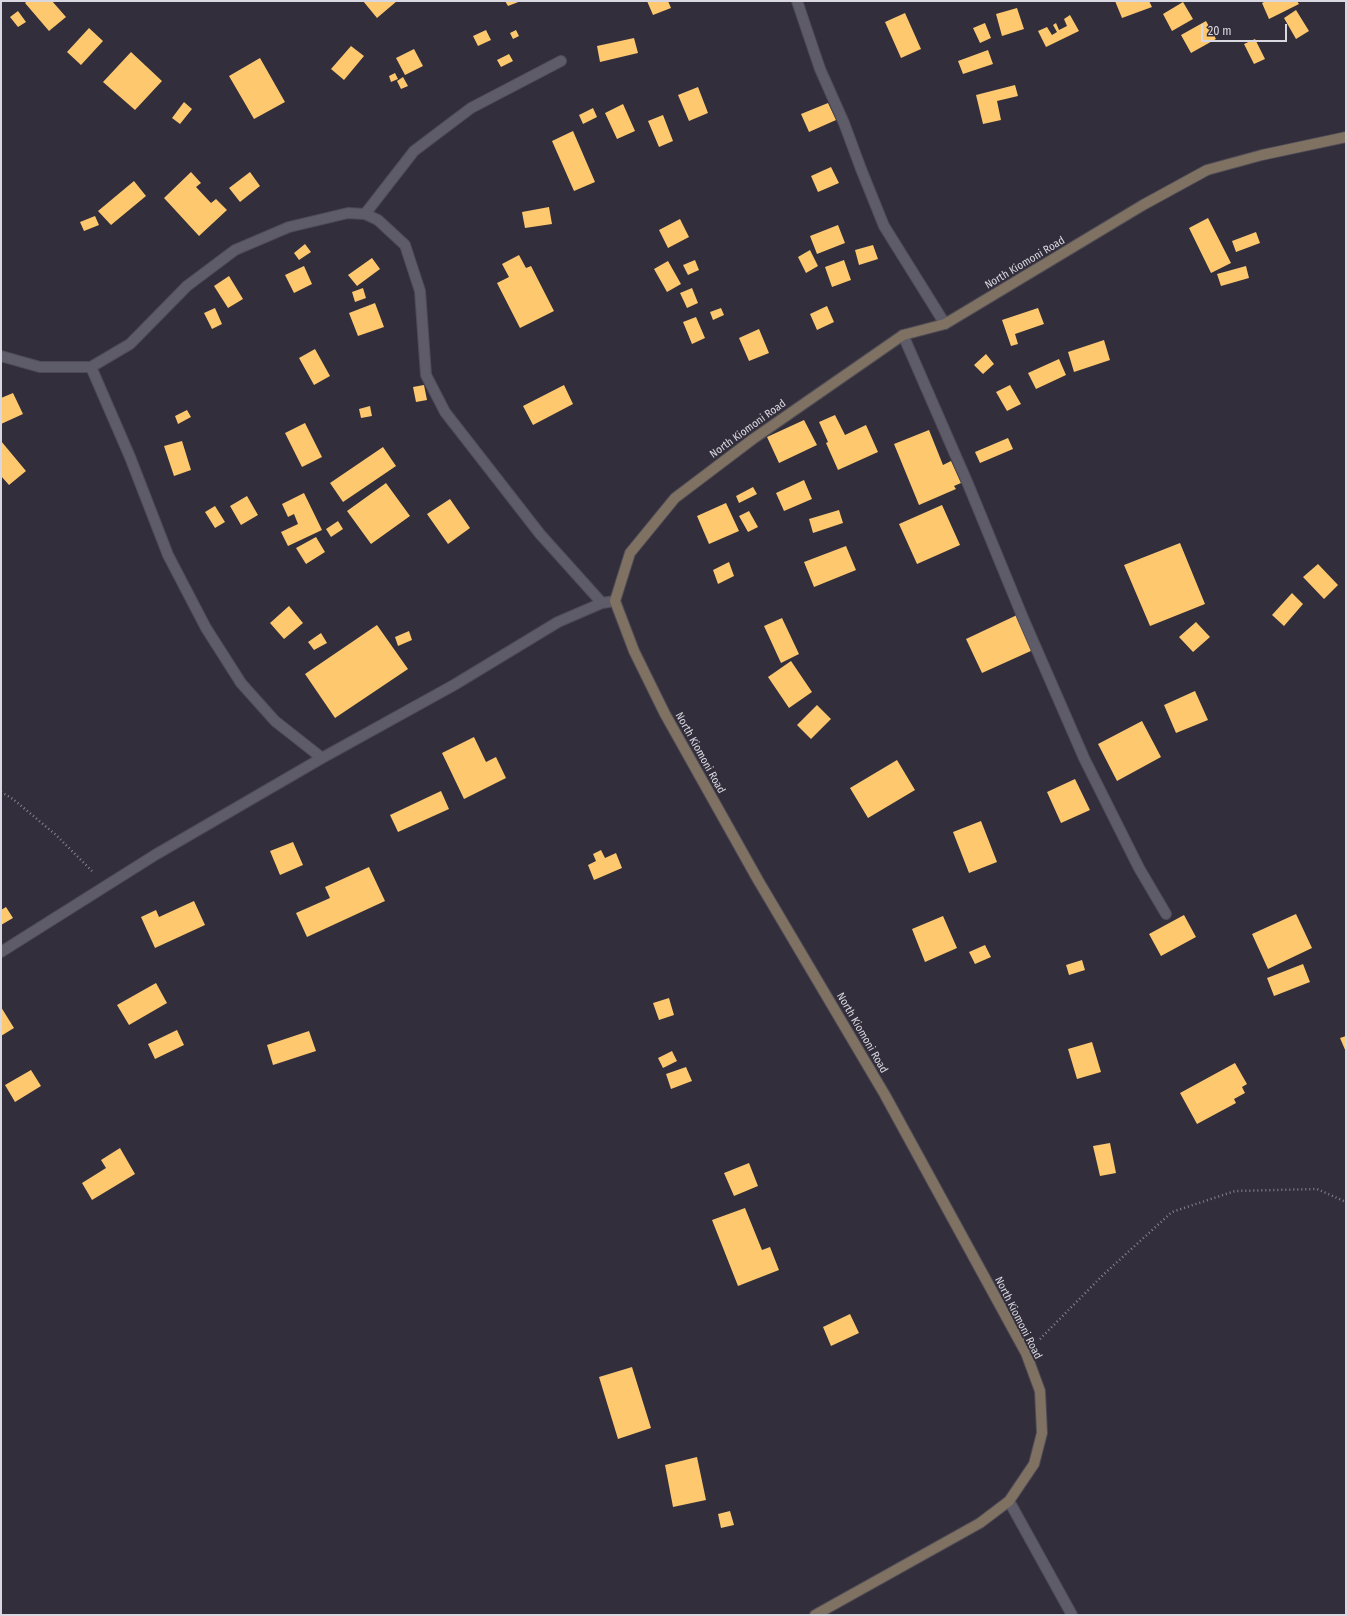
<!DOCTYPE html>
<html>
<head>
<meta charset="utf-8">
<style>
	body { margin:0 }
	#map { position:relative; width:1347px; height:1616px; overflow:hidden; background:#322e3b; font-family:"Fira Sans Condensed",sans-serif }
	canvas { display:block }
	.frame { position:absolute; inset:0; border:2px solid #d9d7df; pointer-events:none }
	.scale { position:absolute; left:1201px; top:24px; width:86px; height:18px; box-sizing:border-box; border:2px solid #d9d7df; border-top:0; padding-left:5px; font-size:12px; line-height:14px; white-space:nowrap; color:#d9d7df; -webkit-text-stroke:3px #322e3b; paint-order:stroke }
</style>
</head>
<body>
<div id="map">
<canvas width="1347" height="1616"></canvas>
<div class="frame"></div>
<div class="scale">20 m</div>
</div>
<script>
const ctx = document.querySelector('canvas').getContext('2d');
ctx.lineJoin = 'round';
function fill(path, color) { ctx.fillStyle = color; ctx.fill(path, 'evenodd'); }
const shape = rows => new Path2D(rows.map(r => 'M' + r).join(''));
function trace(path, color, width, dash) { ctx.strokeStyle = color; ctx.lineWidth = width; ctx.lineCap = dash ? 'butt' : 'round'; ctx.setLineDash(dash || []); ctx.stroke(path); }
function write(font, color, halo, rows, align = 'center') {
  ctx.font = font + ' "Fira Sans Condensed",sans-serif'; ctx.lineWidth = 4; ctx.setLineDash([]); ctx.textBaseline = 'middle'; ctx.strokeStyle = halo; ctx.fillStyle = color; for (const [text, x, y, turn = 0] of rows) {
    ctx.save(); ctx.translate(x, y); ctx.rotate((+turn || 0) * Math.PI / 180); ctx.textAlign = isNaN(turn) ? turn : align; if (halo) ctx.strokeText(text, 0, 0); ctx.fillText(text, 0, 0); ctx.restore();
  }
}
fill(shape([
	[27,1,52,1,66,17,49,31,25,3],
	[363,1,397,1,377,18],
	[505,1,521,1,508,6],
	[647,1,668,1,671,8,653,15],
	[1115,1,1149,1,1152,7,1122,18],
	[1266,1,1297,1,1299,4,1269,19,1262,3],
	[1183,2,1193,19,1172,31,1163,14],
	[1017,8,1024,29,1002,36,996,14],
	[1296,10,1309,31,1296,39,1284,18],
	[18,11,26,22,18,27,10,17],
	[905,13,921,49,901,58,885,22],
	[1070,15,1079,31,1046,47,1038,31,1047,27,1052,35,1057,32,1053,25,1056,23,1059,30,1067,26,1064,19],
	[1206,21,1216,39,1191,53,1181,35],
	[985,23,991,38,980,43,973,28],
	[89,28,103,41,81,65,67,52],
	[486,30,491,40,478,46,473,36],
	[516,30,519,36,513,39,510,33],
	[634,38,638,53,600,62,597,46],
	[1255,39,1265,59,1254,64,1244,44],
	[351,46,364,56,344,80,331,69],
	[414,49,423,66,405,75,396,58],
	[988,50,993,64,963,74,958,61],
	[131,52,162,81,135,110,103,82],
	[509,54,513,61,501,67,497,60],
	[260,58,285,102,254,119,229,76],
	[395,73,398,79,391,82,389,76],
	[403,77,408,86,401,89,397,81],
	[1015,85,1018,96,997,101,1001,120,983,124,976,95],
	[698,87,708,113,689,121,678,95],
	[184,102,192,109,180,124,172,118],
	[828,103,836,120,809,132,801,114],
	[623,104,635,131,617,139,605,113],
	[593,108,597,117,583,124,579,115],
	[663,115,673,141,659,147,648,121],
	[573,131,595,182,574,191,552,141],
	[831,167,839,183,818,192,811,176],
	[191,172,201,183,196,187,211,203,216,199,227,210,199,236,164,198],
	[250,172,260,186,240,202,229,188],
	[134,181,146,196,111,225,98,211],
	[549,207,552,224,525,228,522,212],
	[95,216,99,225,84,231,80,222],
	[1208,218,1231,263,1211,273,1189,228],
	[680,219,689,237,668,248,659,230],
	[838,225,845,243,817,254,810,236],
	[1256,232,1260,243,1236,252,1232,241],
	[305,244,311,252,299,260,294,253],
	[873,245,878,259,859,265,855,250],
	[810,250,818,266,806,273,798,257],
	[519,255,526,268,531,266,554,311,520,328,497,283,509,277,502,264],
	[372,258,380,269,357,286,348,275],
	[695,260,699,270,688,275,683,265],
	[844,260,851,280,832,287,825,267],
	[668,261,681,284,667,292,654,269],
	[304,266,312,284,294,293,285,275],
	[1246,266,1249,278,1221,286,1217,274],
	[229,276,243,299,228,308,214,286],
	[363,288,366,298,355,302,352,292],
	[692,288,698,303,687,308,680,293],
	[375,303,384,327,358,336,349,313],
	[827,306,834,322,817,330,810,314],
	[215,308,222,324,212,329,204,313],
	[721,308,724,315,713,320,710,312],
	[1038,308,1044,324,1015,334,1018,344,1011,346,1002,320],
	[696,317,705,338,692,344,683,322],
	[759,329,769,353,749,361,739,338],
	[1104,340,1110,360,1074,372,1068,352],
	[315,349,330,376,314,385,299,358],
	[986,354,994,364,983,374,974,365],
	[1059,359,1066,375,1036,389,1028,373],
	[424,385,427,400,416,402,413,387],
	[564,385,573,404,533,425,523,406],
	[1010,385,1021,404,1007,411,996,392],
	[13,393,23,414,1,424,1,398],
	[370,406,372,416,361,418,359,409],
	[187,410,191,417,178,424,175,416],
	[835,415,845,435,866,425,878,452,838,470,826,443,828,442,819,422],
	[804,420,817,445,779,463,767,437],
	[305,423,322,457,302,467,285,433],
	[929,430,943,465,951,461,961,483,954,486,956,489,919,505,894,444],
	[1008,438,1013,449,980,463,975,452],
	[1,441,26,471,9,485,1,476],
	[182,441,191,470,174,476,164,446],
	[383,447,396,466,343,502,330,483],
	[804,480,812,499,784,511,776,493],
	[386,483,410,516,371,544,347,511],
	[753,487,757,494,739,503,736,496],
	[304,493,322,530,288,546,281,532,298,524,294,514,288,517,282,504],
	[247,496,258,515,241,525,230,506],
	[450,499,470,528,448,544,427,514],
	[726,503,739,531,709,544,697,516],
	[942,505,960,545,917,564,899,524],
	[215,506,225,522,215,528,205,512],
	[839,510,843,523,813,533,809,519],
	[749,511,758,527,748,532,739,516],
	[338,521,343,529,331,537,326,529],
	[316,537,325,552,306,564,296,548],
	[1180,543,1205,604,1150,626,1124,565],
	[846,546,856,570,814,587,804,562],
	[729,562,734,576,718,584,713,570],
	[1318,564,1338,585,1324,599,1303,577],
	[1292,593,1303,604,1284,626,1272,615],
	[289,606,303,623,284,639,270,623],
	[1017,615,1033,650,982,673,966,639],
	[782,618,799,654,781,663,764,626],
	[1196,622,1210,637,1193,652,1179,637],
	[377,625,408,669,335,718,305,674],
	[409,631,412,640,398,646,395,637],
	[321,633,327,643,314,650,308,642],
	[791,661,812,692,789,708,768,677],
	[1195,691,1208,720,1176,733,1164,705],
	[817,705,831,719,811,739,797,725],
	[1142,721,1161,757,1117,781,1098,744],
	[474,737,486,762,496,757,506,778,464,799,442,753],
	[897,760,915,790,868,818,850,788],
	[1075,779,1090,810,1061,823,1047,792],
	[441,791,449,809,398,832,390,815],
	[981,821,997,862,969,873,953,832],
	[293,842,303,865,280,875,270,851],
	[601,850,605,858,616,853,622,868,594,880,588,865,596,861,593,854],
	[369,867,385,901,307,937,296,913,330,898,325,887],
	[194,901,205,925,155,948,141,917,156,910,159,917],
	[6,907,13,918,1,925,1,910],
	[1296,914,1312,948,1268,969,1252,934],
	[1184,915,1196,937,1161,956,1149,934],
	[943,916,957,948,925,962,912,929],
	[985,945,991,957,975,964,969,952],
	[1082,960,1085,970,1069,975,1066,965],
	[1303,964,1310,982,1274,996,1267,978],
	[156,983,167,1003,129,1025,117,1005],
	[669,998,674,1015,659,1020,653,1003],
	[1,1007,14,1028,1,1036],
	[177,1030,184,1045,155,1059,148,1044],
	[309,1031,316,1051,273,1065,267,1045],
	[1346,1036,1346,1052,1340,1038],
	[1092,1042,1101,1072,1077,1079,1068,1049],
	[672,1051,677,1061,663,1068,658,1058],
	[1235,1063,1247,1084,1242,1087,1245,1093,1234,1099,1236,1103,1197,1124,1180,1093],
	[686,1067,692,1081,671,1089,666,1074],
	[31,1070,41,1086,15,1102,5,1085],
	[1110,1143,1116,1173,1100,1176,1093,1146],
	[120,1148,135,1174,92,1200,82,1183,106,1168,101,1160],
	[749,1163,758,1186,734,1196,724,1173],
	[745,1208,762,1250,770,1247,779,1270,738,1286,712,1220],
	[850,1314,859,1333,831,1346,823,1327],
	[632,1367,651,1428,618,1439,599,1377],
	[697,1457,706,1500,673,1507,665,1465],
	[730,1511,734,1525,721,1528,718,1514]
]), '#fdc86e');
const street = shape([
	[797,1,820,69,844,123,861,169,884,226,945,324],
	[365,214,414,151,471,108,561,61],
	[903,335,968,484,1023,618,1084,758,1139,868,1166,914],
	[1,356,40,367,91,367,130,344,187,286,235,250,289,227,348,213,365,214,378,220,405,245,420,291,426,375,445,412,540,534,602,603],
	[91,367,130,457,168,555,206,628,241,683,275,721,322,758],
	[1,952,155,855,322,758,454,685,558,622,602,603,615,601],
	[1009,1501,1072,1615]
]);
const secondary = shape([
	[815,1615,980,1523,1009,1501,1034,1464,1042,1433,1040,1391,1026,1353,885,1095,758,880,665,714,634,651,615,601,630,553,675,498,753,439,903,335,945,324,1143,205,1207,170,1262,155,1346,137]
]);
trace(street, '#4f4c57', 12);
trace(secondary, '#4f4c57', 12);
trace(shape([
	[1,792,13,799,56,835,92,871],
	[1040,1339,1104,1274,1172,1212,1235,1191,1317,1189,1346,1202]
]), '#888590', 2.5, [1, 3]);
trace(street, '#5f5c6a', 10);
trace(secondary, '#807262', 10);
write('11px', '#d9d7df', '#322e3b', [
	["North Kiomoni Road",1025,263,-31],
	["North Kiomoni Road",748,429,-36],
	["North Kiomoni Road",700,753,61],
	["North Kiomoni Road",862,1033,60],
	["North Kiomoni Road",1018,1318,63]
]);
</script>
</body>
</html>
